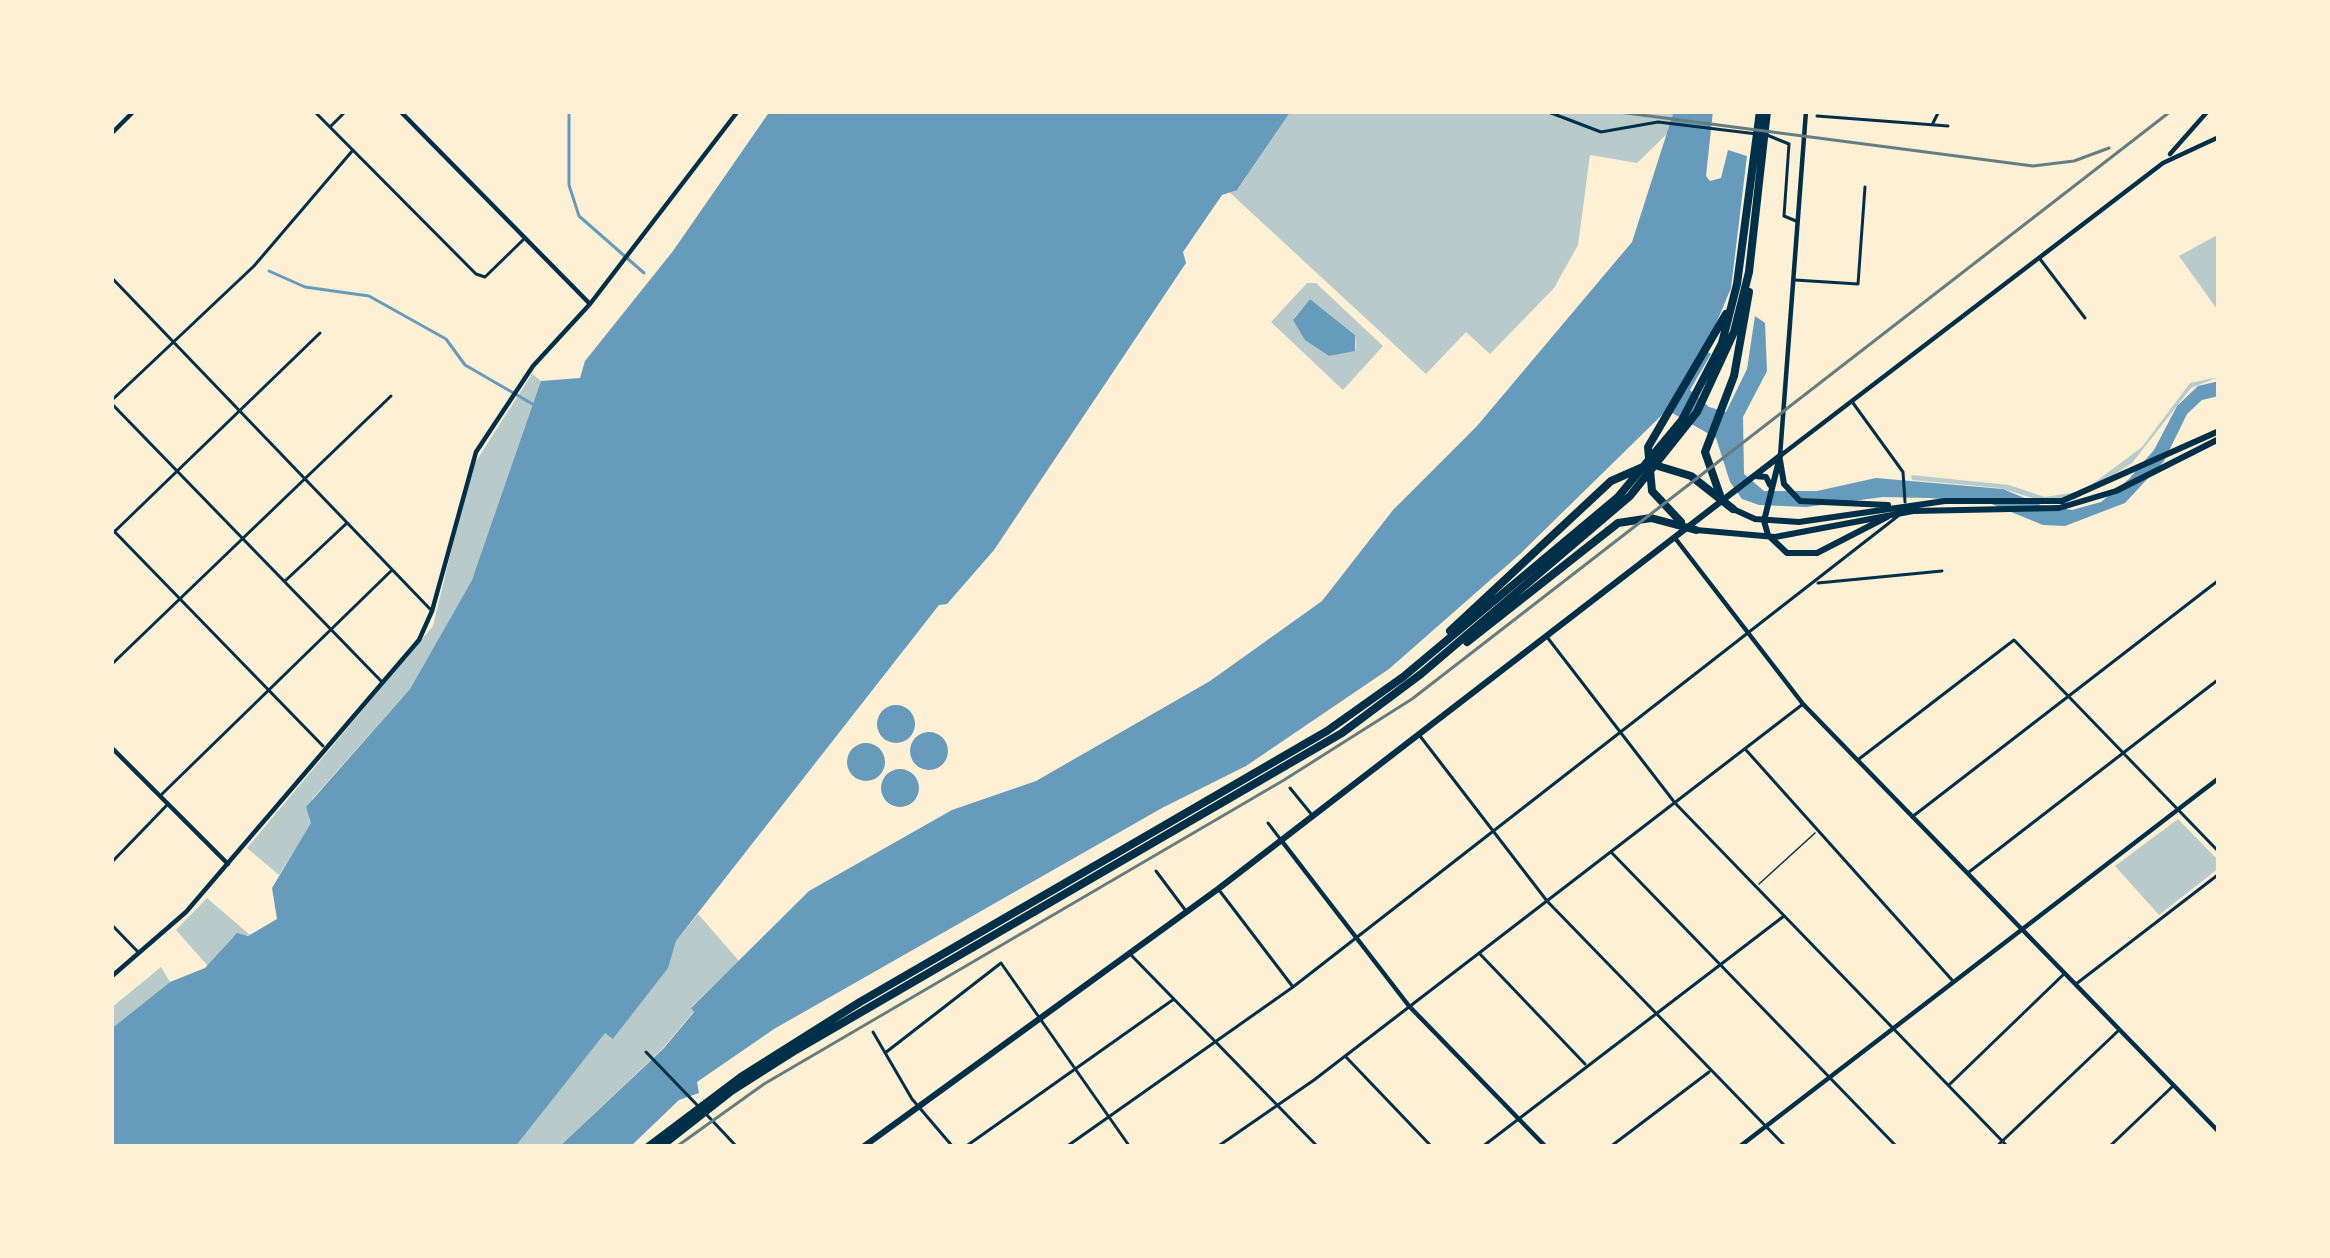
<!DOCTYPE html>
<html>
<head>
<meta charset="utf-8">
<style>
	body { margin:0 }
	#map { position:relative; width:2330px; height:1258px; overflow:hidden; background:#fdf0d5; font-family:"DM Sans",sans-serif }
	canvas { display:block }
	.frame { position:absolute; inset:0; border:114px solid #fdf0d5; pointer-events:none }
</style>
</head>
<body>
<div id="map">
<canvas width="2330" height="1258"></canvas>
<div class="frame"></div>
</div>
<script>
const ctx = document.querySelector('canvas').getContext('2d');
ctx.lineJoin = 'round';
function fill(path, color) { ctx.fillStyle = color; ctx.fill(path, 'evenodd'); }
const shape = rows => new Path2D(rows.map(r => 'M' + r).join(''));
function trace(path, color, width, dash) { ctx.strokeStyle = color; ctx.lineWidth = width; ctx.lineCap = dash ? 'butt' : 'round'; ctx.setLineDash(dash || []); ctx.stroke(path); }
fill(shape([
	[1291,111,1674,111,1673,128,1637,163,1590,155,1578,245,1554,288,1490,354,1466,332,1426,374,1227,190,1238,189],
	[2219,234,2219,312,2179,256],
	[1307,283,1316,283,1383,346,1343,390,1271,322],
	[1310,299,1355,335,1356,349,1329,356,1305,339,1294,318],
	[532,374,541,381,536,406,472,580,410,689,312,799,312,823,279,875,247,848,433,626,471,469],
	[2219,377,2191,388,2132,463,2076,499,2052,504,2000,488,1912,480,1911,475,2009,485,2045,497,2083,491,2142,447,2190,383],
	[2178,819,2219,861,2219,868,2159,915,2115,866],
	[207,898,250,935,233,937,208,966,176,930],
	[698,914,739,961,691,1007,694,1011,664,1047,559,1147,515,1147,605,1032,614,1038,667,968,676,941],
	[161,967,170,982,111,1029,111,1008]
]), '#b9caca');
fill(shape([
	[770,111,1291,111,1237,190,1222,195,1183,252,1186,263,994,550,947,604,939,605,676,941,668,968,613,1039,605,1033,515,1147,111,1147,111,1029,170,982,205,968,237,933,248,936,277,919,272,888,311,823,306,807,410,689,472,580,541,381,580,378,585,361,673,251],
	[1674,111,1713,111,1706,176,1710,181,1721,178,1728,150,1747,156,1731,288,1705,350,1711,354,1690,390,1709,407,1726,412,1747,369,1755,316,1765,323,1767,371,1743,417,1744,474,1764,491,1817,491,1876,478,2003,489,2041,505,2072,510,2101,502,2129,479,2154,450,2177,406,2198,386,2219,381,2219,396,2202,400,2187,414,2164,461,2125,503,2065,526,2043,525,1989,503,1929,498,1883,497,1806,507,1759,505,1742,499,1730,482,1716,438,1667,410,1520,554,1389,669,1246,766,1162,808,774,1029,697,1082,699,1093,679,1100,630,1147,559,1147,664,1048,694,1012,691,1008,809,891,952,810,1036,781,1210,681,1322,601,1393,510,1477,426,1632,242],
	[1310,299,1355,335,1355,351,1329,356,1305,340,1293,320],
	'877 724a19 19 0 1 1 38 0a19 19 0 1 1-38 0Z',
	'910 751a19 19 0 1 1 38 0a19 19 0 1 1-38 0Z',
	'847 762a19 19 0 1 1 38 0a19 19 0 1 1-38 0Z',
	'881 788a19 19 0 1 1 38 0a19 19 0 1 1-38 0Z'
]), '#669bbc');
trace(shape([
	[569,111,569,185,579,216,644,273],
	[269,271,305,287,369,296,446,339,465,365,536,406]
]), '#669bbc', 3);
trace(shape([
	[1759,884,1815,833]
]), '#003049', 1.5);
trace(shape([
	[314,111,476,274,485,277,523,240],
	[1546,111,1601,132,1658,122,1757,134],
	[1817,116,1948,126],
	[1933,123,1939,111],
	[330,127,346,111],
	[1767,135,1789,144,1784,216,1796,221],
	[2040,259,2085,318],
	[111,277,430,609],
	[1795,280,1858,284,1865,187],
	[112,400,254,266,353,150],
	[111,403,382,682],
	[1853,403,1903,472,1905,502],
	[111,528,323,746],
	[111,535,320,333],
	[285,581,347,523],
	[1818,583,1942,571],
	[1547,637,1675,803,2008,1147],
	[111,665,391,396],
	[1420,736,1547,901,1786,1147],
	[1746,750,1952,980],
	[1859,759,2014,640,2219,852],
	[1290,788,1312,815],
	[162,794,391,571],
	[1912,817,2219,580],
	[1268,823,1281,840],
	[1611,852,1897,1147],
	[111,863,168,804],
	[1156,871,1186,911],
	[1969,872,2219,679],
	[1219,890,1293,987],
	[111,924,139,953],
	[1480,954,1585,1064],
	[1131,955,1318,1147],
	[2076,984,2219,874],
	[873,1032,912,1099,953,1147],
	[646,1052,699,1107],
	[885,1053,1001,963,1130,1147],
	[1346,1057,1432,1147],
	[1950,1084,2064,974],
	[706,1114,737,1147],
	[965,1147,1174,999],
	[1066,1147,1293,987,1898,516],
	[1217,1147,1314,1080,1803,704],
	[1482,1147,1784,916],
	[1610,1147,1709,1072],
	[1996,1147,2118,1031],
	[2109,1147,2173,1086]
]), '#003049', 3);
trace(shape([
	[1675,538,1803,704,2219,1132],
	[111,747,228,864],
	[1281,840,1409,1006,1546,1147],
	[1739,1147,2219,778]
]), '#003049', 4.5);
trace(shape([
	[400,111,590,304],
	[111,134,134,111],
	[2170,154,2208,111],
	[1780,456,2163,163,2219,137],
	[1780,456,1806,111],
	[111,977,186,912,419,640,432,611,476,452,533,366,590,304,738,111]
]), '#003049', 4.5);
trace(shape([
	[863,1147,1218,889,1780,456]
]), '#003049', 6);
trace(shape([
	[1780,456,1764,521,1768,535,1787,553,1817,553,1887,517],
	[1780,460,1784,484,1800,501,1888,505],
	[1755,476,1766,477,1770,485],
	[1733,509,1755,519,1799,522,1945,501,2062,501,2219,431],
	[1696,530,1775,537,1913,511,2059,508,2116,491,2219,439]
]), '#003049', 6);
trace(shape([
	[1658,466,1691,476,1733,509],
	[1720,495,1705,452,1734,376,1749,292],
	[1681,522,1652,491,1648,447,1726,314],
	[1450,631,1611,481,1643,467],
	[1467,642,1618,523,1651,518,1696,530],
	[648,1147,741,1077,860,1002,1327,731,1403,677,1618,497,1682,420,1722,343,1737,284,1760,111],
	[660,1147,730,1092,796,1050,1342,733,1421,674,1630,496,1697,412,1734,332,1749,272,1767,111]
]), '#003049', 8);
trace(shape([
	[1611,111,2033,166,2074,161,2109,148],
	[676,1147,764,1084,1284,780,1412,699,2171,111]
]), '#657d81', 3);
</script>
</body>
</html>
